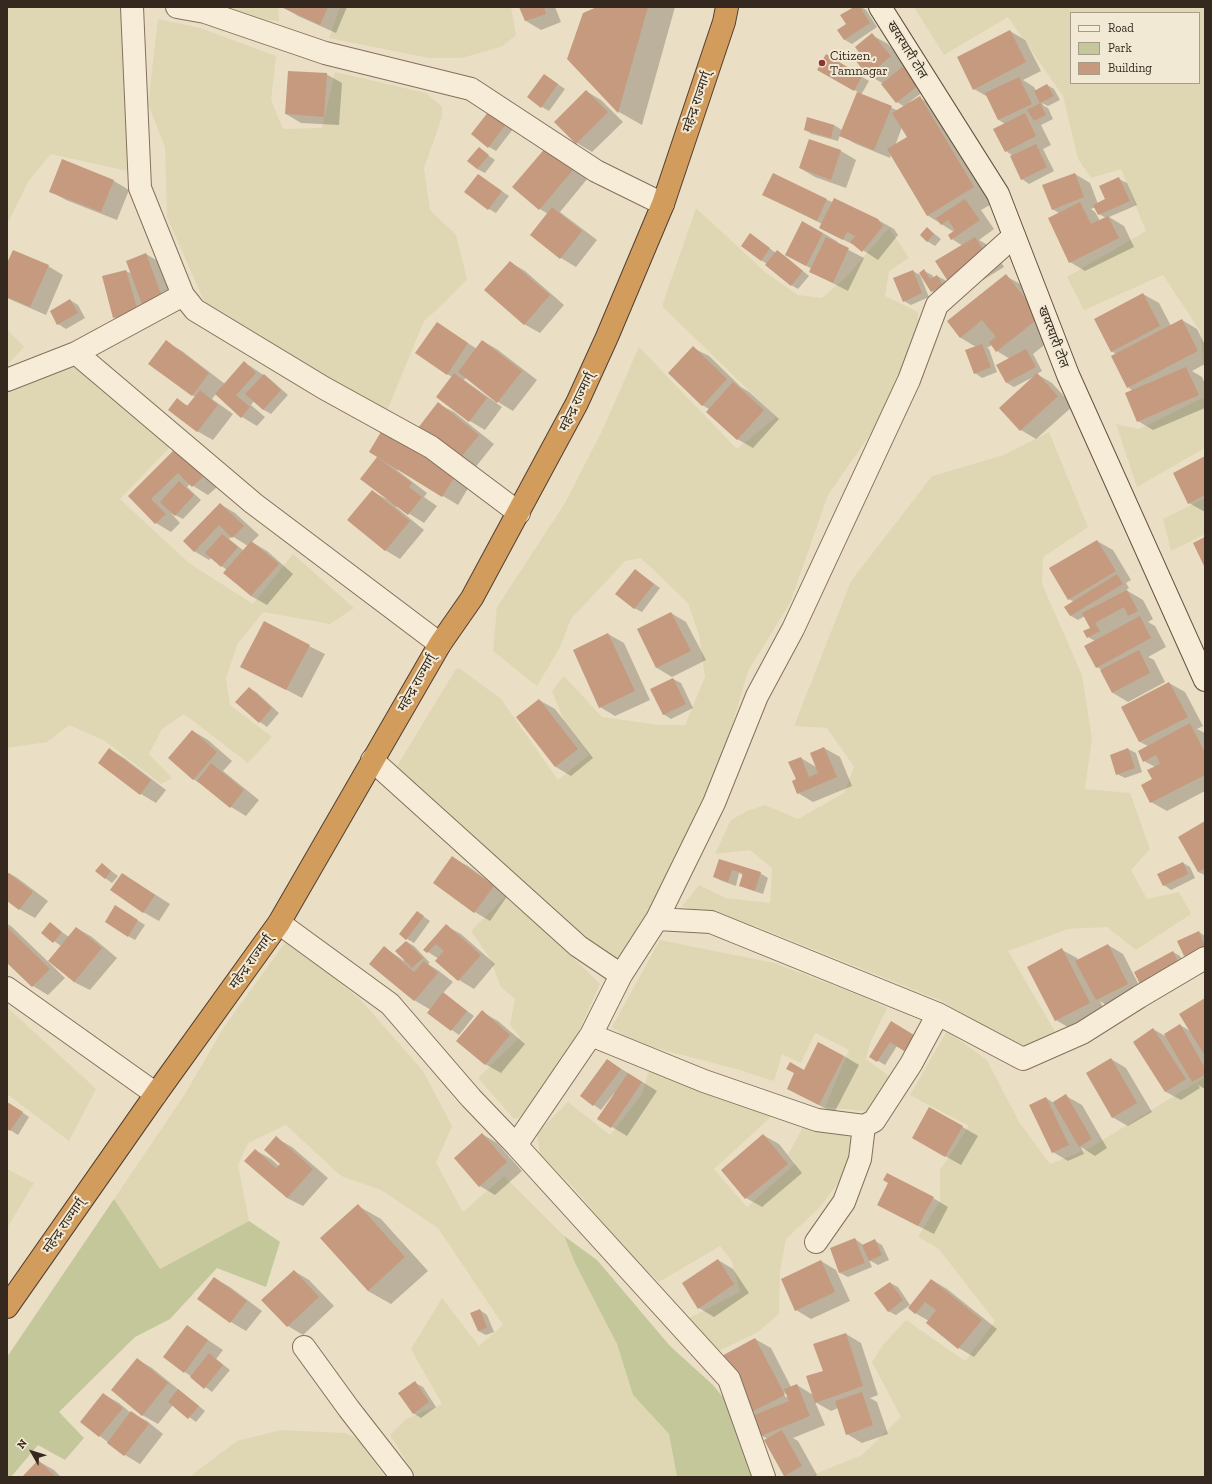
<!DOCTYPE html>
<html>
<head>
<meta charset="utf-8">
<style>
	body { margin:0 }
	#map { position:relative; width:1212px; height:1484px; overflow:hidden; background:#eadec5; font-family:"Zilla Slab",serif }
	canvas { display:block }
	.frame { position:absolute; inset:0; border:8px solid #35291f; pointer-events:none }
	.legend { position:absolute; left:1070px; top:12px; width:130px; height:72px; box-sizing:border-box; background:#f2e9d4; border:1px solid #a69c8c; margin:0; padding:5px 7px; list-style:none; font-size:12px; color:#35291f }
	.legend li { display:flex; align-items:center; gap:8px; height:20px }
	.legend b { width:20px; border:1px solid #a69c8c }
	.north { position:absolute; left:12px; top:1432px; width:40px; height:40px; -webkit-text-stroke:3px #f2e9d4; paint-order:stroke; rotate:309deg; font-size:11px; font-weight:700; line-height:16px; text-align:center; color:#35291f }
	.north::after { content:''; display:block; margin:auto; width:14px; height:18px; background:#35291f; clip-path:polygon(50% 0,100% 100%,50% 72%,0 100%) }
</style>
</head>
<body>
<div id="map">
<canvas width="1212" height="1484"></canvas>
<div class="frame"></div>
<ul class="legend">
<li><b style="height:5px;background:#f6ecd7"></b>Road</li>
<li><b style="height:11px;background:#c3c79a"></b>Park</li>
<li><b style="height:11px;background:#c59a7e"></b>Building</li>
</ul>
<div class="north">N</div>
</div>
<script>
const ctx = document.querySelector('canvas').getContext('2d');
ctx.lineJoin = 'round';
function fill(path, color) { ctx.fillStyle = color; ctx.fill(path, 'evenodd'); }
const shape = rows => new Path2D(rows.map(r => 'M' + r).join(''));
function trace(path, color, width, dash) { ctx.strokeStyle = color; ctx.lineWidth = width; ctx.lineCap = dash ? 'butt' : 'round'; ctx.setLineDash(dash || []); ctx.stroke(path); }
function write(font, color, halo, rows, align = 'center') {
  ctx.font = font + ' "Zilla Slab","Noto Sans Devanagari",serif'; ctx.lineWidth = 4; ctx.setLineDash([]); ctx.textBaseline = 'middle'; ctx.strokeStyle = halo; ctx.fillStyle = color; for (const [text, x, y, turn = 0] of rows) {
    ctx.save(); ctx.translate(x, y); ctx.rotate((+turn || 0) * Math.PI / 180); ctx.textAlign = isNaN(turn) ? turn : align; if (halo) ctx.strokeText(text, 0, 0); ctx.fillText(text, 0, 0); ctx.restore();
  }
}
fill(shape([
	[7,7,120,7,127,9,132,172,51,154,28,182,10,219,7,222],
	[204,7,278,7,279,21,248,19],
	[340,7,511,7,516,35,503,46,462,58,429,58,329,38],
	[914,7,1205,7,1205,380,1200,331,1163,275,1084,310,1067,277,1146,231,1121,169,1091,178,1078,159,1063,96,1008,17,944,55],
	[1071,13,1199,13,1199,83,1071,83],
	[158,19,200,28,276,56,271,100,283,129,322,128,335,72,426,93,442,107,442,117,424,168,430,210,456,235,467,279,445,302,424,321,386,413,235,325,204,301,167,217,165,147,148,104],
	[696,208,765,272,798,295,822,298,846,277,889,228,909,258,889,271,885,296,918,312,918,345,878,423,828,495,790,603,748,671,719,769,647,925,617,961,563,921,447,817,397,766,456,669,459,668,501,699,558,780,589,755,564,721,552,691,564,676,602,717,660,725,685,725,705,677,699,635,688,603,641,558,625,561,571,619,560,647,537,686,493,651,497,607,565,503,602,431,639,347,737,449,776,417,662,306],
	[7,329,24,347,7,365],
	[74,365,170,447,120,499,189,563,253,604,293,554,354,608,330,624,263,612,238,643,226,678,230,705,272,737,248,763,184,714,162,729,149,754,172,778,161,784,105,741,69,725,47,742,7,748,7,390],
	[1205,397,1205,448,1137,487,1116,424,1139,429],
	[1049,432,1088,527,1043,557,1042,584,1082,675,1092,739,1085,789,1130,793,1150,849,1131,870,1147,899,1179,892,1191,914,1136,950,1107,927,1068,929,1008,951,1057,1035,1028,1048,985,1027,942,1001,758,927,701,913,682,906,699,885,726,898,770,903,772,868,750,850,715,854,731,820,747,811,765,805,798,819,844,793,854,767,827,728,794,726,851,581,932,476,1004,455],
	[1205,498,1205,534,1171,551,1163,519],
	[505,897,558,943,600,984,571,1048,527,1115,514,1119,478,1078,520,1037,510,1025,515,999,501,987,489,957,471,931],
	[287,940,361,1000,423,1071,452,1126,436,1163,463,1212,504,1176,564,1236,575,1263,617,1344,633,1395,669,1434,677,1477,416,1477,390,1435,406,1419,442,1404,411,1349,442,1298,479,1346,503,1325,438,1228,381,1190,341,1176,286,1125,248,1143,238,1165,249,1221,160,1269,114,1199,185,1094,224,1027],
	[660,940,774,963,861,996,887,1008,870,1043,866,1059,889,1076,872,1112,825,1107,849,1050,815,1033,801,1063,782,1054,774,1081,733,1068,632,1042,612,1027],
	[7,1007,96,1089,69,1141,7,1094],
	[947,1031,987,1060,1019,1122,1050,1164,1088,1149,1205,1077,1205,1477,808,1477,862,1455,901,1417,872,1362,883,1345,906,1320,965,1361,995,1321,938,1248,918,1237,940,1201,940,1170,969,1126,910,1095],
	[649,1070,773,1115,714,1169,747,1207,796,1163,788,1155,806,1121,852,1138,850,1167,820,1207,786,1239,780,1271,779,1314,758,1332,715,1353,687,1319,740,1292,732,1261,720,1246,659,1282,626,1251,574,1188,540,1154,537,1133,568,1102,610,1135,642,1094],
	[7,1169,34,1183,7,1228],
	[281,1430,345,1433,358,1439,385,1477,189,1477,237,1441]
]), '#dfd7b3');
fill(shape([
	[114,1199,160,1269,249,1221,280,1242,266,1287,217,1268,170,1319,135,1337,59,1412,84,1438,65,1460,38,1445,11,1477,7,1477,7,1357],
	[564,1236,597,1260,670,1346,713,1385,730,1406,756,1477,677,1477,669,1434,633,1395,617,1344,575,1263]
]), '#c3c79a');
fill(shape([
	[283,7,347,7,336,33,298,16],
	[521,7,555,7,561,22,541,30,526,21],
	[600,7,675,7,642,125,619,112,568,59],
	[856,7,861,7,866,10,877,27,852,44,845,40,839,31,848,25],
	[1010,31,1025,40,1041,71,1023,80,1034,87,1036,91,1047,85,1054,89,1060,100,1048,106,1042,103,1044,106,1048,108,1053,119,1041,125,1051,145,1043,149,1054,171,1029,184,1022,179,1013,156,1006,151,995,129,1005,124,999,120,988,97,974,89],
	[872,35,888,44,927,89,908,103,920,98,943,111,997,201,981,210,994,229,979,240,991,247,1004,267,965,291,963,246,952,239,954,232,927,215,891,154,890,158,856,144,840,135,838,141,812,134,805,130,808,118,834,125,842,130,858,92,818,69,826,56,869,81,861,95,899,111,905,107,897,102,884,84,868,75,862,55],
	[902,127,908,138,895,146],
	[326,74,342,83,339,125,301,123,286,114],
	[545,75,565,89,549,111,542,107],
	[586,91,601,100,623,122,592,152,577,143,555,122],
	[489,112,513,129,496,151,489,147],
	[810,140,841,151,856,160,846,188,815,177,800,168],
	[547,147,588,178,560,212,597,240,576,267,561,258,531,235,548,214,540,209],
	[479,149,495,160,485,173,477,169],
	[62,161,114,181,129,190,117,220,66,200,50,191],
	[1075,174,1090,183,1098,204,1107,200,1119,179,1127,183,1137,205,1109,217,1124,226,1134,247,1085,271,1070,262,1059,213,1052,209],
	[1096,207,1099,214,1106,218,1100,221,1095,212,1091,209],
	[478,175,509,196,496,213,489,209],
	[763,194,827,200,878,220,894,229,898,235,878,260,858,247,820,228,822,224],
	[927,228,941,239,935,246,927,241],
	[823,233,838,242,837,244,864,258,848,291,811,272,812,269,801,263],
	[751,235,776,253,777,251,785,256,809,276,798,289,791,285,767,264,761,260],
	[146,254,161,263,177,305,129,326,114,317,126,271,132,274],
	[510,262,525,271,564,305,540,333,524,324],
	[7,265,48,266,63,275,46,315,7,298],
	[913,271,920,275,929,297,911,305,904,301],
	[924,271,932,275,934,278,937,276,945,280,950,289,939,296,932,291],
	[1006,276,1029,289,1062,331,1033,354,1042,371,1037,374,1052,383,1073,406,1036,439,1021,430,1035,376,1014,387,1007,383,1010,359,997,351,992,345,987,348,989,349,997,372,982,378,975,373,976,347,961,338,948,322],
	[1143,294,1159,303,1171,326,1182,320,1197,329,1205,345,1205,364,1192,371,1202,377,1205,384,1205,408,1153,430,1138,421,1133,391,1128,387,1116,354,1111,351],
	[70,300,78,305,85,318,66,329,58,324],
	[437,323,477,349,483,341,498,350,537,380,513,411,498,402,466,377,464,380,502,407,485,430,470,421,452,377,447,374],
	[166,342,182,351,225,384,244,362,271,380,288,395,271,414,264,410,254,401,251,405,265,417,257,426,242,417,216,394,212,399,233,414,213,440,197,431,177,400,188,406,195,397,150,364],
	[693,348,709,356,741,387,749,392,779,419,753,448,737,439,709,409,702,405],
	[438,404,454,412,494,444,474,469,459,460],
	[382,432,470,485,458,505,398,469,397,470,427,493,424,497,437,506,424,523,397,506,396,507,424,530,400,559,385,550,372,491,386,499,387,498,362,479,379,457],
	[175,450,217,487,208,495,190,484,187,487,201,500,183,519,171,513,180,523,171,532,156,523,129,496],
	[1205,457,1205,512,1189,503],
	[220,504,235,513,259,535,252,542,267,551,293,574,267,605,251,596,225,573,227,570,211,558,209,560,194,551],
	[232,536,248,546,244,551,229,539],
	[1097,541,1113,550,1131,580,1126,583,1129,588,1126,590,1143,600,1153,619,1148,622,1155,626,1166,647,1148,657,1154,660,1165,682,1128,702,1113,693,1102,670,1097,667,1095,641,1088,637,1091,628,1085,616,1078,620,1071,616,1066,607,1074,602,1069,599],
	[635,570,660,588,642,612,634,608],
	[671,613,686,622,706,660,672,677,657,668,638,629],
	[608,634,624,643,650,700,615,716,600,707],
	[309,646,325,654,302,698,241,666],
	[673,679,681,683,693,708,671,719,663,714],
	[1169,683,1185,692,1203,726,1197,729,1205,733,1205,791,1167,811,1151,802,1155,767,1144,761,1148,746,1140,742,1122,707],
	[249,688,256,692,279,713,267,727,260,722],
	[539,700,555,709,593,758,571,776,556,767,517,717],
	[193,731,208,740,232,761,223,771,259,800,246,816,231,807,204,786,193,779],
	[824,748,840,757,852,786,813,802,798,793,797,780,801,758,816,767],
	[109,749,124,758,166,790,156,803,141,794,99,763],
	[1128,749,1136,753,1142,772,1125,778,1117,774,1111,755],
	[1205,823,1205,875,1198,872],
	[453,858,468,866,508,895,490,921,475,912],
	[719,861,760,873,768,878,763,894,748,889,740,885,743,875,739,873,736,886,722,881,714,877],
	[1183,863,1190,867,1195,878,1171,890,1164,885],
	[102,864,118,876,112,883,105,878],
	[7,872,16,877,48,901,35,918,19,909,7,900],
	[123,874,170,904,159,921,143,912],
	[123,911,145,925,135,940,128,936],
	[417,912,430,921,414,943,407,939],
	[7,924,11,926,65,978,48,995,33,986,7,961],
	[50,924,69,937,77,928,92,937,117,958,90,990,74,982,61,946,43,933],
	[446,926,461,934,495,964,474,989,459,980,437,961,439,959,425,950],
	[1199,932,1205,936,1205,954,1192,960,1185,956],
	[407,942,414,946,430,963,428,964,439,971,453,982,443,993,474,1016,459,1035,429,1013,431,1010,414,1000,384,947,404,961],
	[1108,945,1123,954,1143,993,1112,1009,1100,1001,1105,1012,1071,1029,1056,1020,1062,950,1077,958,1078,960],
	[1173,952,1180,956,1186,967,1148,987],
	[1205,999,1205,1089,1198,1085,1200,1088,1181,1100,1166,1092,1134,1042,1153,1029,1167,1037,1180,1025,1192,1032],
	[482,1012,498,1021,525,1044,501,1073,485,1064],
	[899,1027,921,1040,911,1054,897,1046,885,1065,870,1056],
	[844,1056,859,1065,834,1113,788,1089],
	[1111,1059,1126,1068,1152,1112,1128,1126,1112,1117],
	[607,1060,657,1091,627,1136,599,1119,615,1094,614,1093,601,1110,581,1096],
	[1066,1096,1082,1105,1107,1148,1095,1156,1081,1147,1084,1154,1068,1161,1053,1152,1046,1098,1054,1103],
	[7,1102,29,1117,18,1135,7,1128],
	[930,1108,978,1136,961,1165,913,1138],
	[482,1134,497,1143,522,1171,495,1195,480,1186],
	[763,1135,779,1144,802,1173,762,1207,746,1198],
	[276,1138,292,1147,328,1178,303,1206,287,1198,255,1150,271,1159,279,1166,281,1164],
	[889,1183,933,1198,948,1207,934,1234,893,1213],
	[358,1206,381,1219,428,1271,391,1304,368,1291],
	[855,1239,862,1244,863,1246,875,1241,882,1245,889,1260,878,1265,869,1260,872,1267,848,1277,840,1273,831,1249],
	[718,1260,733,1269,749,1293,714,1317,699,1308],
	[821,1261,836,1270,850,1301,811,1319,796,1310],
	[294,1271,309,1280,334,1306,303,1335,288,1326],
	[214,1278,230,1287,262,1311,246,1331,231,1322,199,1298],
	[932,1280,947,1289,997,1329,974,1357,959,1348,927,1323,929,1321,915,1313],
	[890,1283,898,1287,910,1305,896,1315,888,1311],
	[480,1310,487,1315,494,1332,486,1335,478,1331],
	[187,1326,223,1350,216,1359,230,1370,212,1392,185,1372],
	[846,1334,861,1343,878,1395,870,1398,877,1402,888,1434,862,1443,847,1434,838,1408,831,1411,815,1402,825,1425,793,1438,798,1441,817,1475,814,1477,787,1477,784,1476,768,1439,762,1436,749,1413,755,1339,771,1348,791,1387,797,1385,813,1395,824,1371],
	[781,1391,788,1395,788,1398,780,1393],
	[137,1359,152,1368,205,1411,196,1422,173,1405,158,1424,142,1415],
	[415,1383,423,1387,436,1407,421,1418,413,1413],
	[103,1394,119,1403,131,1413,147,1421,163,1434,140,1464,125,1455,81,1422],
	[38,1461,54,1470,61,1477,23,1477]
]), '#0003');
fill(shape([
	[281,7,328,7,320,25],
	[519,7,544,7,546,14,525,21],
	[597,7,648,7,618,113,567,59,583,13],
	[854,7,860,7,870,23,844,40,837,30,846,24,840,15],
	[1010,30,1026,62,973,90,957,57],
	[872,33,891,56,868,76,855,60,861,55,855,47],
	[826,54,862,76,854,91,817,70],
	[905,65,920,84,896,103,881,84],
	[288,71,327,73,324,117,285,114],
	[544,74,558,84,541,108,527,97],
	[1019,77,1032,104,998,120,985,93],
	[1047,84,1054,96,1040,103,1034,91],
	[586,90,608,112,576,144,554,122],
	[857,92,892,106,874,150,839,136],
	[920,96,974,187,927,216,887,149,907,137,892,113],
	[1040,103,1046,115,1034,121,1027,110],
	[489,111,506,124,488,148,471,134],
	[1025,113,1036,136,1005,152,993,129],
	[807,117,834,125,831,138,804,130],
	[809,139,841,150,831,180,799,168],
	[1036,144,1047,167,1021,180,1010,156],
	[547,146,574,169,539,210,512,187],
	[479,147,489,155,477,169,467,161],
	[62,159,114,180,101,212,49,192],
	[773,173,827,199,817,221,762,195],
	[1075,173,1084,197,1052,210,1042,185],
	[478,174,502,191,488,210,464,192],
	[1119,177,1130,201,1098,215,1093,205,1105,199,1099,186],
	[834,198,878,219,883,226,862,252,850,242,855,236,847,232,843,240,819,228],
	[965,199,980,220,951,240,948,235,955,230,948,220,941,225,936,218],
	[1080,202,1091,224,1108,216,1119,238,1069,263,1048,218],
	[552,207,582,231,560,259,530,235],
	[802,221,823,233,806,266,785,255],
	[927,227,934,234,927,242,920,235],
	[750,233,770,248,761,261,741,246],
	[826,237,849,248,833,283,809,272],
	[975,237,989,258,949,283,935,261],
	[13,250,49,265,30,307,7,297,7,263],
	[777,250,803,271,791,286,765,265],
	[146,253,162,297,142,304,126,261],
	[510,261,550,295,524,325,484,290],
	[924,269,930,279,937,275,943,285,931,292,919,273],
	[126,270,138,311,113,318,102,276],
	[913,270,922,293,903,302,893,278],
	[1006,274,1040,317,996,352,989,342,996,337,982,320,960,338,947,321],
	[1143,293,1160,326,1111,352,1094,319],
	[70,299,78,313,57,325,50,311],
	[1182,319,1198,351,1127,388,1111,356],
	[437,322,468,343,447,375,415,353],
	[166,340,209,373,192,396,148,364],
	[482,340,522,371,497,403,458,372],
	[982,344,991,367,974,374,965,350],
	[693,346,727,379,702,406,668,373],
	[1026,349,1036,367,1006,383,996,365],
	[244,361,256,373,236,395,250,407,241,418,215,394],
	[1186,367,1199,395,1137,422,1125,393],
	[454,373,487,398,469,422,436,397],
	[1037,373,1058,396,1020,431,999,408],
	[264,374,281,390,263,410,245,394],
	[733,382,764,410,737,440,706,412],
	[200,390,218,405,197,432,168,410,177,398,187,406],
	[438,402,479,435,458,461,418,428],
	[382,430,455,476,442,497,369,452],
	[175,449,203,477,192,487,178,473,151,499,166,514,155,524,128,496],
	[1205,456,1205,495,1188,504,1173,473],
	[377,457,412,483,409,487,422,497,408,515,360,479],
	[179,481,194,495,175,516,160,502],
	[372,490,410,521,385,551,347,520],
	[220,503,244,526,232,538,219,525,194,552,183,541],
	[222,534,238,547,221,567,205,553],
	[1205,537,1205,568,1193,543],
	[1097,540,1116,571,1068,600,1049,568],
	[251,541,279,564,251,596,223,573],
	[635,569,654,584,634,609,615,594],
	[1117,574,1123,584,1070,616,1064,607],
	[1127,590,1138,611,1128,616,1124,607,1095,623,1100,631,1087,638,1083,631,1090,628,1082,613],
	[671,612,691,651,656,668,637,629],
	[1140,616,1151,638,1096,668,1084,646],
	[264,621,310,645,286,690,240,667],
	[608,633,635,691,599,708,573,650],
	[1139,650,1150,673,1112,693,1100,670],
	[673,678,686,704,663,715,650,689],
	[1169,682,1188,717,1139,742,1121,707],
	[249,687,272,708,259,723,235,702],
	[539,699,578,749,555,767,516,717],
	[1190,723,1205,753,1205,775,1150,803,1141,785,1152,779,1147,770,1160,764,1156,755,1143,762,1138,751],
	[192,730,217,752,193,780,168,758],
	[824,747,837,777,797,794,792,781,796,779,788,762,801,757,809,777,818,773,810,753],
	[109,748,151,780,140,795,98,763],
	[1128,748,1135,768,1116,775,1110,755],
	[211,763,244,790,230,808,197,781],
	[1205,821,1205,868,1198,872,1178,837],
	[452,856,494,886,474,913,433,883],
	[719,859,761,872,755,891,739,886,743,873,732,870,728,882,713,877],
	[1183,862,1188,874,1163,886,1157,874],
	[102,863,111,871,105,879,95,871],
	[7,872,33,892,19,910,7,901],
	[122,873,155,895,143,913,110,890],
	[115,905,138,920,128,937,105,922],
	[417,911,424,916,406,940,399,934],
	[50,922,62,932,53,943,41,933],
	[446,924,481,955,458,981,435,961,444,951,436,944,427,953,423,950],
	[7,927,50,969,32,987,7,963],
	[76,927,102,948,74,982,48,961],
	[1199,931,1205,947,1184,956,1177,941],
	[406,941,423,958,412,968,395,951],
	[1108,944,1128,984,1096,1000,1075,961],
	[384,946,414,972,424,961,438,973,414,1001,369,964],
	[1062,948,1090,1003,1055,1021,1027,967],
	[1173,951,1179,963,1140,984,1134,972],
	[443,992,467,1011,451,1031,427,1013],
	[1205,998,1205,1056,1179,1014],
	[482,1010,510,1035,485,1065,456,1041],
	[891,1021,914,1035,904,1051,890,1042,877,1062,869,1057],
	[1180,1024,1205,1068,1205,1075,1192,1082,1164,1034],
	[1153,1028,1186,1079,1165,1092,1133,1042],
	[818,1042,844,1056,819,1105,787,1089,794,1073,786,1069,790,1062,804,1070],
	[1111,1058,1137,1103,1112,1118,1086,1073],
	[607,1059,621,1069,593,1106,580,1096],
	[628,1073,642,1082,611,1128,597,1119],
	[1066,1094,1092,1139,1079,1147,1053,1102],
	[1046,1097,1069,1145,1052,1153,1029,1105],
	[7,1102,23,1112,10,1131,7,1129],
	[929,1107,963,1126,945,1157,912,1138],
	[482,1133,507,1162,479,1187,454,1158],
	[763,1134,788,1164,745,1199,721,1170],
	[276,1136,313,1169,287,1198,244,1161,255,1149,276,1168,280,1164,264,1150],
	[887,1173,934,1197,918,1226,877,1205,888,1183,883,1180],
	[358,1204,405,1257,368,1291,320,1238],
	[855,1238,865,1263,839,1273,830,1248],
	[875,1239,882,1255,869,1261,862,1245],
	[718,1259,734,1284,698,1309,682,1283],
	[821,1260,835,1292,795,1311,781,1279],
	[294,1270,319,1297,287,1327,261,1300],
	[214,1277,247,1301,230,1323,197,1299],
	[931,1279,982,1320,958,1349,926,1323,936,1310,925,1302,915,1314,908,1308],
	[890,1282,903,1300,888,1312,874,1293],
	[480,1309,487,1328,478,1331,470,1313],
	[187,1325,208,1340,184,1373,163,1357],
	[846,1333,863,1386,815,1403,806,1376,823,1371,813,1344],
	[755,1338,785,1395,748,1414,718,1358],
	[209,1353,223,1365,204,1389,190,1377],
	[137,1358,168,1383,142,1416,111,1390],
	[415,1381,429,1402,413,1414,398,1393],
	[797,1384,810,1416,761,1436,752,1416,789,1401,784,1389],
	[178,1389,199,1406,188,1419,168,1402],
	[862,1392,873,1425,846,1435,835,1401],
	[103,1393,123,1408,99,1437,80,1422],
	[131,1411,149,1424,124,1456,107,1443],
	[782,1430,802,1466,784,1476,764,1440],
	[38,1460,56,1477,22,1477]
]), '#c59a7e');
const street = shape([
	[132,7,140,188,183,295],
	[177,7,205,12,325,53,471,89,596,171,663,204],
	[76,353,253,503,440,644],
	[7,380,76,353,183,295,195,310,324,388,431,447,519,513],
	[372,760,578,946,621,975,657,919,714,803,757,696,793,629,909,380,937,305,1014,236],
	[657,919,711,922,938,1014,1023,1059,1082,1033,1139,997,1205,958],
	[279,923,390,1004,471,1098,516,1145,729,1379,764,1477],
	[7,988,156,1094],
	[591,1035,704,1081,817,1120,864,1126,874,1121,911,1064,938,1014],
	[516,1145,591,1035,621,975],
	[816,1242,844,1202,860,1159,864,1126],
	[304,1347,349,1409,402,1477]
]);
const secondary = shape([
	[880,7,998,194,1068,375,1205,680]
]);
const highway = shape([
	[7,1307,156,1094,279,923,440,644,472,598,577,403,607,337,663,204,724,22,727,7]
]);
trace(street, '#84705d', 24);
trace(secondary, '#655240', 24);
trace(highway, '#523f30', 24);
trace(street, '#f6ecd7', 22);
trace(secondary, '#f6ecd7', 22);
trace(highway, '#d29c5d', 22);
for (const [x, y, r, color] of [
	[822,63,4,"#8d3235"]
]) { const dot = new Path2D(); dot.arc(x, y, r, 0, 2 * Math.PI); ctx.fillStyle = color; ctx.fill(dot); trace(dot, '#f2e9d4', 1.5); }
write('13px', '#35291f', '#f2e9d4', [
	["खयरघारी टोल",907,50,58],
	["महेन्द्र राज्मार्ग्",697,102,-71],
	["खयरघारी टोल",1053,337,69],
	["महेन्द्र राज्मार्ग्",577,402,-64],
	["महेन्द्र राज्मार्ग्",417,683,-60],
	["महेन्द्र राज्मार्ग्",251,962,-54],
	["महेन्द्र राज्मार्ग्",64,1226,-55]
]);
write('13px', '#35291f', '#f2e9d4', [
	["Citizen ,",830,56],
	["Tamnagar",830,71]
], 'left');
</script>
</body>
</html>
